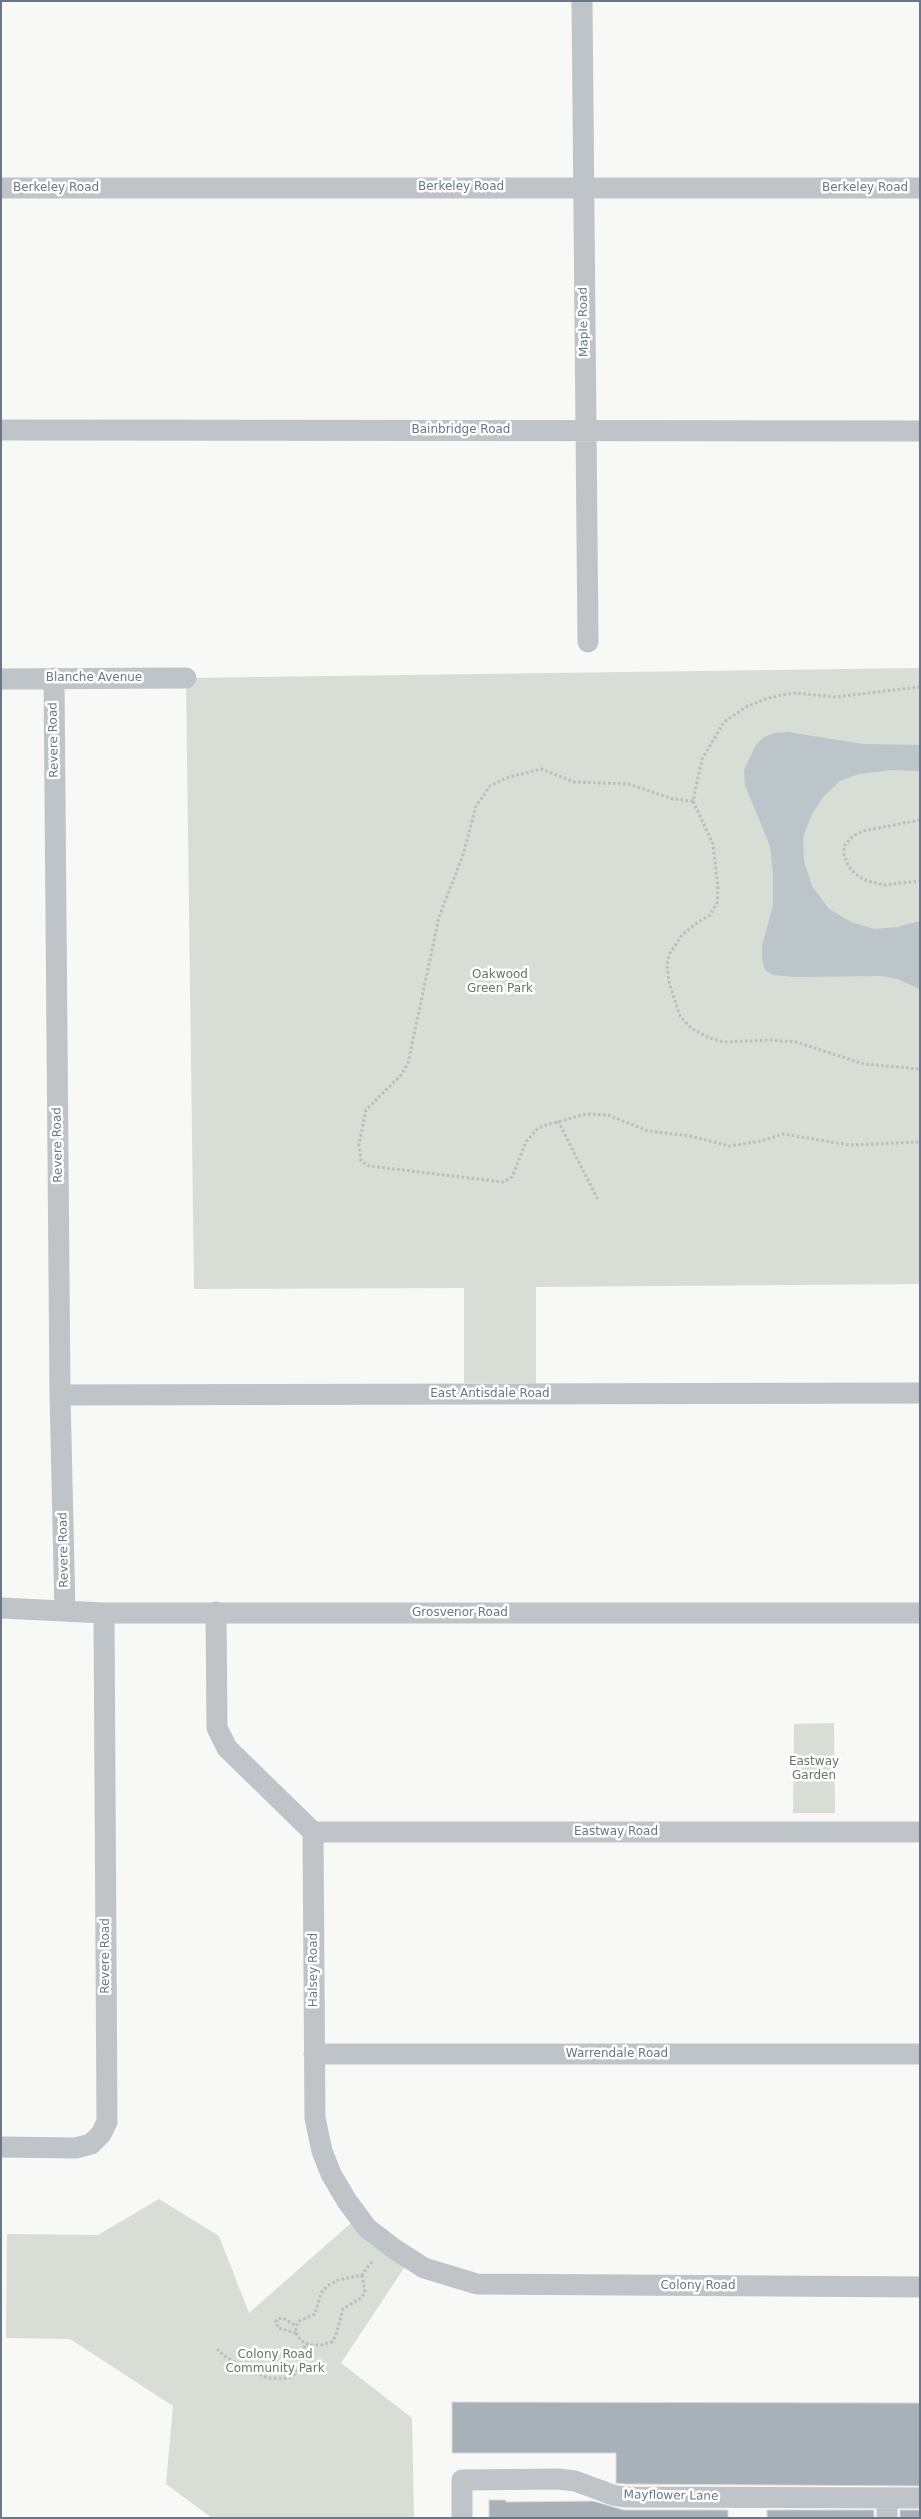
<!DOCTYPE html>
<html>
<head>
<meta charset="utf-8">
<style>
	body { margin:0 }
	#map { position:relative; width:921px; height:2519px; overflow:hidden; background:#f8f8f6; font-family:"DejaVu Sans",sans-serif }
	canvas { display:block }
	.frame { position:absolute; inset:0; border:2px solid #687886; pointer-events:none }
</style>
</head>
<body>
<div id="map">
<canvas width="921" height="2519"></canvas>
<div class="frame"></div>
</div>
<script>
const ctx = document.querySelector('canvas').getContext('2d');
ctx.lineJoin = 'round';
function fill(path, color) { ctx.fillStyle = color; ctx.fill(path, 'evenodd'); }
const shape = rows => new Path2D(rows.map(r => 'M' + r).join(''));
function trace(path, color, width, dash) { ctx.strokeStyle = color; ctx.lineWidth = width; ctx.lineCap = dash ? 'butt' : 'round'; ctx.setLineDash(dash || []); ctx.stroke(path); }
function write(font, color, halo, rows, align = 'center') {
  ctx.font = font + ' "DejaVu Sans",sans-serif'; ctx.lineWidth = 5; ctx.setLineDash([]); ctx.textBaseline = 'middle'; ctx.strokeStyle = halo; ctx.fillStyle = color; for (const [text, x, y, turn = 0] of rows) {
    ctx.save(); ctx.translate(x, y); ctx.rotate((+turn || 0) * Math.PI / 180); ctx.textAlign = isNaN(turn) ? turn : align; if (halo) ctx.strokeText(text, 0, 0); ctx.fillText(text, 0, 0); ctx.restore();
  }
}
fill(shape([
	[920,668,920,1284,536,1287,536,1383,464,1383,464,1288,194,1289,186,678],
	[834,1723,835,1813,793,1813,794,1724],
	[159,2199,219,2236,249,2313,359,2216,410,2259,341,2363,412,2418,414,2518,212,2518,166,2484,173,2406,70,2339,6,2338,7,2234,98,2235]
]), '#d8ddd5');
fill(shape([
	[787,732,864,744,920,745,920,771,892,770,859,774,840,781,824,796,812,814,803,837,804,861,812,886,829,909,851,922,874,929,898,927,920,921,920,989,897,979,882,976,796,977,773,975,765,970,762,958,762,946,773,905,773,874,770,846,745,785,744,770,756,745,764,737,775,733]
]), '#bbc5ca');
const building = shape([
	[452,2402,920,2403,920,2486,625,2484,616,2483,616,2453,452,2453,452,2402],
	[489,2500,506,2500,506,2502,593,2501,624,2510,728,2510,728,2518,489,2518,489,2500],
	[767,2510,874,2510,874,2518,767,2518,767,2510],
	[900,2510,920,2510,920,2518,900,2518,900,2510]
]);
fill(building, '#a8b1b7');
trace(building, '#dadad8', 1);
trace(shape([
	[920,687,835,697,796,693,781,695,765,699,746,707,724,722,702,759,693,801,713,844,718,888,717,903,710,915,695,924,682,935,670,953,667,964,669,982,680,1016,691,1028,709,1038,724,1042,770,1040,796,1042,864,1064,920,1069],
	[693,801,673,799,629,784,574,782,541,769,506,778,490,786,476,806,463,855,439,917,408,1063,402,1074,366,1110,359,1144,361,1161,369,1166,503,1182,512,1177,526,1142,537,1129,546,1125,586,1114,608,1115,648,1131,690,1136,730,1146,761,1141,783,1134,850,1145,920,1142],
	[920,820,863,831,853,836,844,846,844,855,848,865,855,874,865,880,883,885,920,881],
	[558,1121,598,1200],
	[362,2275,365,2293,361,2298,343,2309,336,2335,332,2342,321,2345,309,2345,300,2340,296,2333,296,2326,299,2321,315,2314,321,2293,327,2286,338,2280,362,2275,373,2260],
	[296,2333,278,2328,276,2322,277,2319,283,2318,296,2326],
	[217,2349,227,2358,254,2373,269,2378,283,2379,291,2377,296,2373,306,2343]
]), '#babdc0', 3, [2.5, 2.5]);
trace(shape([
	[582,1,588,642],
	[1,188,920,188],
	[1,430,920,431],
	[54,678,60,1395,65,1611],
	[1,679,186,678],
	[60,1395,920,1393],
	[1,1608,104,1613,920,1613],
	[216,1612,217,1728,227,1748,313,1832,315,2118,322,2151,331,2174,347,2201,367,2228,393,2248,424,2268,477,2284,920,2287],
	[313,1832,920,1832],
	[314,2054,920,2054],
	[1,2147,76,2148,91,2144,101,2134,107,2122,104,1613],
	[887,2498,887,2518],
	[462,2518,462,2480,558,2479,575,2481,613,2495,624,2497,920,2498]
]), '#bfc4c8', 21);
write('12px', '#687886', '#fff', [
	["Berkeley Road",461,187],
	["Berkeley Road",56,188],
	["Berkeley Road",865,188],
	["Maple Road",584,322,-91],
	["Bainbridge Road",461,430],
	["Blanche Avenue",94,678],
	["Revere Road",54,740,-91],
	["Revere Road",58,1145,-91],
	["East Antisdale Road",490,1394],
	["Revere Road",64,1550,-91],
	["Grosvenor Road",460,1613],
	["Eastway Road",616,1832],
	["Revere Road",106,1956,-90],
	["Halsey Road",314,1970,-90],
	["Warrendale Road",617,2054],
	["Colony Road",698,2286],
	["Mayflower Lane",671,2496,1]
]);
write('12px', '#667863', '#fff', [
	["Oakwood",500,975],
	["Green Park",500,989],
	["Eastway",814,1762],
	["Garden",814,1776],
	["Colony Road",275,2355],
	["Community Park",275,2369]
]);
</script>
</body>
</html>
